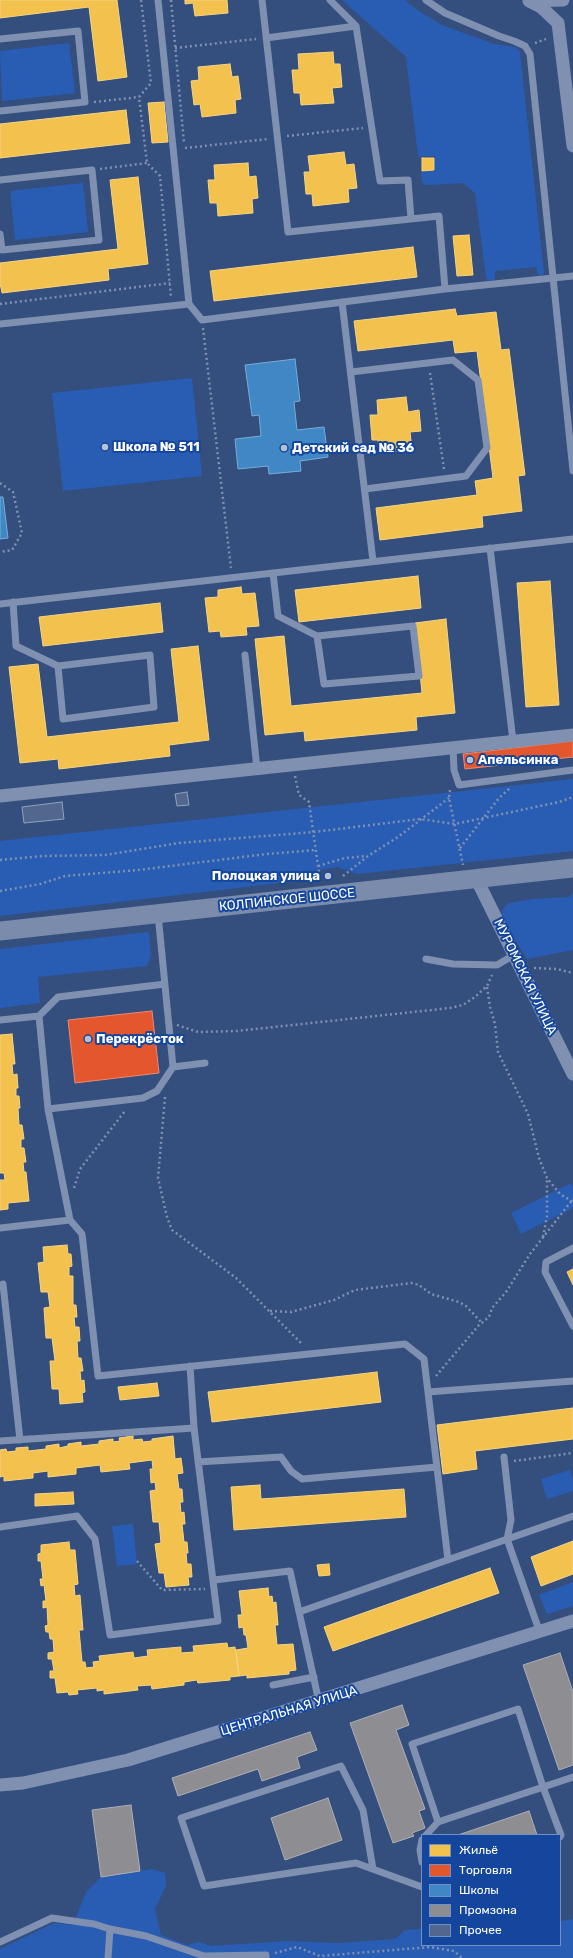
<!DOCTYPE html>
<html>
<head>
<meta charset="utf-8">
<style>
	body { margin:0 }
	#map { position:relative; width:573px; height:1958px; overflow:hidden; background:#344e7e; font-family:Rubik,sans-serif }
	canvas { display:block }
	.legend { position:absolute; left:421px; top:1834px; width:140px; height:112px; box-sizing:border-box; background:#14469e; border:1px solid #7290c5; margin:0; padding:5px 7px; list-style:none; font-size:12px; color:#fff }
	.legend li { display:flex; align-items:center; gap:8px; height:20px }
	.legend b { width:20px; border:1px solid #7290c5 }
</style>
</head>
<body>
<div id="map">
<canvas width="573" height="1958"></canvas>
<ul class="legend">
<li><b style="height:11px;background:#f2c14e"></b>Жильё</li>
<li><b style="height:11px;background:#e4572e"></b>Торговля</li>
<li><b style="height:11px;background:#3f88c5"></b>Школы</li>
<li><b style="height:11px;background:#8d8d92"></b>Промзона</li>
<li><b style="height:11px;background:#51678d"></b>Прочее</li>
</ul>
</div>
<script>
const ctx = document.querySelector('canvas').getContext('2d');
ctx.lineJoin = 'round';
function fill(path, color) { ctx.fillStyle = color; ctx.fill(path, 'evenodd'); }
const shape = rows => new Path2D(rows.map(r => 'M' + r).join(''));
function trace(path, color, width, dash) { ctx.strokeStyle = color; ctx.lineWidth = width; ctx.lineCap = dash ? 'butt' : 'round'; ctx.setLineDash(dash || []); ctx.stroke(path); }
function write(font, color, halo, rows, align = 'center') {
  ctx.font = font + ' Rubik,sans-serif'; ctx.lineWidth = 4; ctx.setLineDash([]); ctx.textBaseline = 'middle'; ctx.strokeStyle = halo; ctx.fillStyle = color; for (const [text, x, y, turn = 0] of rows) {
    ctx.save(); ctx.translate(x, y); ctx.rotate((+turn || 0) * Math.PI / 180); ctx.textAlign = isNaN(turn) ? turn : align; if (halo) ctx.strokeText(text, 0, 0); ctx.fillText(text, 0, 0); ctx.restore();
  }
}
fill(shape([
	[342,0,405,0,417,10,442,25,494,44,515,47,520,52,544,273,542,275,538,275,536,267,495,271,495,280,489,281,486,278,475,193,463,183,431,185,425,185,422,182,421,172,435,171,435,156,418,156,406,57],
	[69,43,75,93,2,101,0,51],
	[83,183,88,232,15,240,10,191],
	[192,378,202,476,63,491,52,393],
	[573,779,573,851,358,874,337,867,313,871,288,882,0,916,0,841],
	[573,893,573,950,527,959,503,920,502,911,508,903,533,899,569,897],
	[149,932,151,956,147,966,38,977,40,1003,0,1008,0,949],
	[571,1183,573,1187,573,1208,521,1234,511,1213],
	[570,1470,573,1480,573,1491,547,1499,541,1479],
	[133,1524,137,1564,117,1566,112,1526],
	[573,1582,573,1606,547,1614,539,1595],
	[152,1869,165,1873,166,1886,155,1909,161,1935,187,1945,199,1942,211,1946,287,1941,337,1943,395,1939,405,1930,422,1929,422,1945,560,1945,560,1919,561,1921,573,1919,573,1958,0,1958,0,1949,54,1923,73,1925,86,1892,101,1877]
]), '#295db4');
const homes = shape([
	[0,0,117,0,127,77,98,81,89,7,0,18,0,0],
	[185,0,227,0,228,13,195,16,193,3,185,4,185,0],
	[333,52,334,64,340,64,342,87,332,88,334,103,301,105,300,93,294,93,292,70,299,70,298,54,333,52],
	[230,64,232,77,238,76,241,99,235,100,236,113,202,117,200,104,194,105,191,81,199,80,198,67,230,64],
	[164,102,168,142,152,143,148,103,164,102],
	[126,110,130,143,0,158,0,124,126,110],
	[344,152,346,165,354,164,357,188,348,189,349,202,313,206,312,194,306,194,304,172,310,172,308,156,344,152],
	[422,158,434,158,434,170,422,171,422,158],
	[248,163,249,177,256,176,258,198,252,199,253,213,218,216,217,203,210,203,208,180,215,180,214,165,248,163],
	[138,177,148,264,108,269,109,280,2,293,0,283,0,263,118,249,110,180,138,177],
	[469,235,473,275,457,276,453,236,469,235],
	[413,247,417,277,214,301,210,271,413,247],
	[455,309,457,316,496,312,501,350,509,349,525,475,518,476,522,511,482,516,483,527,380,540,376,508,477,495,475,481,493,478,477,351,455,353,453,340,358,351,354,321,455,309],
	[406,397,408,412,419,410,421,431,410,432,412,450,379,453,378,440,372,440,370,415,378,415,377,400,406,397],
	[418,576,421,608,299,622,295,590,418,576],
	[550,581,559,705,526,707,517,583,550,581],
	[241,587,242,594,255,593,259,626,246,627,247,635,221,637,220,631,209,632,205,598,218,597,218,590,241,587],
	[160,603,163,632,43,646,39,617,160,603],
	[446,619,455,713,416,717,417,730,305,741,304,731,265,735,255,639,284,636,291,706,422,693,415,623,446,619],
	[198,646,209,740,169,745,170,756,59,769,58,759,20,763,9,667,38,664,47,737,179,722,171,649,198,646],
	[12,1034,15,1064,12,1064,13,1075,17,1074,18,1088,16,1088,16,1096,19,1096,20,1108,18,1108,19,1125,22,1125,24,1139,21,1139,21,1148,24,1148,26,1162,23,1162,24,1172,26,1172,29,1201,8,1203,8,1209,0,1210,0,1180,5,1180,4,1173,0,1173,0,1035,12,1034],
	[67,1245,68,1254,71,1254,72,1266,69,1267,69,1276,73,1276,73,1305,76,1305,77,1317,74,1317,75,1327,79,1327,80,1341,77,1341,78,1358,81,1358,83,1371,80,1371,81,1381,84,1380,85,1392,82,1393,83,1402,60,1404,59,1389,52,1389,50,1361,55,1361,52,1338,46,1338,44,1308,50,1307,48,1292,41,1292,38,1263,44,1262,43,1247,67,1245],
	[573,1269,573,1285,567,1272,573,1269],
	[377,1372,381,1402,212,1422,208,1392,377,1372],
	[157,1383,159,1396,120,1400,118,1387,157,1383],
	[573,1408,573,1439,475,1451,477,1469,443,1474,437,1425,573,1408],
	[133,1436,133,1440,142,1439,143,1442,152,1441,152,1439,173,1436,175,1459,181,1458,183,1473,177,1474,179,1489,182,1489,183,1502,180,1502,181,1513,184,1512,185,1524,182,1524,184,1542,187,1542,188,1553,186,1553,187,1564,191,1564,192,1577,188,1577,189,1585,166,1587,164,1573,159,1573,155,1544,161,1543,159,1522,153,1522,150,1491,156,1490,155,1482,151,1483,150,1469,153,1469,152,1460,129,1463,130,1469,101,1472,100,1465,76,1468,76,1474,48,1477,48,1471,33,1473,33,1478,4,1481,4,1476,0,1477,0,1450,6,1449,7,1452,16,1451,16,1448,28,1447,28,1451,46,1449,46,1446,59,1444,59,1448,68,1446,68,1444,81,1442,81,1446,99,1444,99,1441,113,1439,113,1442,120,1441,119,1438,133,1436],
	[260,1485,261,1499,404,1489,406,1517,234,1530,231,1487,260,1485],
	[73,1492,74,1504,35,1506,35,1494,73,1492],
	[573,1541,573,1574,541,1586,531,1557,573,1541],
	[69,1542,70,1550,75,1550,78,1584,74,1585,75,1596,80,1595,83,1630,79,1630,82,1662,85,1662,86,1668,94,1667,93,1662,100,1661,99,1656,133,1652,134,1658,148,1656,147,1650,181,1647,181,1653,194,1652,193,1646,227,1643,228,1648,235,1647,239,1676,230,1677,230,1680,198,1683,197,1680,184,1682,184,1685,152,1689,151,1685,137,1686,138,1690,104,1694,104,1690,97,1691,97,1688,77,1690,78,1694,69,1695,68,1692,57,1693,55,1678,50,1678,50,1671,54,1671,52,1659,48,1659,48,1653,54,1652,53,1639,50,1639,49,1632,46,1632,45,1626,48,1625,47,1607,43,1608,43,1601,46,1601,44,1585,41,1586,40,1579,43,1579,41,1561,38,1561,38,1554,41,1553,41,1545,69,1542],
	[329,1564,330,1575,319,1576,317,1565,329,1564],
	[490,1568,499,1593,333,1651,324,1627,490,1568],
	[268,1588,269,1597,272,1596,273,1603,276,1602,278,1625,275,1625,277,1645,293,1644,296,1670,289,1671,289,1674,247,1678,247,1675,239,1676,236,1650,248,1648,246,1635,244,1635,243,1627,239,1628,238,1615,242,1615,239,1591,268,1588]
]);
fill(homes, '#f2c14e');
trace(homes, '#f6d483', 1);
const shops = shape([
	[573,741,573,757,465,769,463,754,573,741],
	[152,1011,159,1073,75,1083,68,1020,152,1011]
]);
fill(shops, '#e4572e');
trace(shops, '#ec896d', 1);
const schools = shape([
	[295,359,300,401,294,402,297,430,324,427,328,457,300,461,301,471,269,474,268,466,238,469,235,439,261,436,259,415,252,416,245,365,295,359],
	[0,497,3,497,8,538,0,539,0,497]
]);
fill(schools, '#3f88c5');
trace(schools, '#79acd6', 1);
const industry = shape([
	[560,1653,573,1692,573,1765,559,1770,523,1665,560,1653],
	[402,1705,409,1725,396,1730,425,1809,419,1811,425,1828,412,1833,414,1836,393,1843,350,1723,402,1705],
	[310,1732,317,1750,297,1757,300,1768,262,1781,258,1769,178,1796,172,1778,310,1732],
	[328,1798,342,1840,285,1860,271,1818,328,1798],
	[131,1805,140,1871,101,1877,92,1810,131,1805],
	[529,1811,537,1835,458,1835,529,1811]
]);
fill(industry, '#8d8d92');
trace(industry, '#afafb3', 1);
const building = shape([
	[187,792,189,805,177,806,175,794,187,792],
	[62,802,64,819,24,823,22,807,62,802]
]);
fill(building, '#51678d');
trace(building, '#93a2bd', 1);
trace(shape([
	[141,0,151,83,139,97,147,163,160,176,171,297],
	[171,0,184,143],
	[535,43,546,39],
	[175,48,256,39],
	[94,102,139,97],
	[287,136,363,128],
	[185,148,268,139],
	[100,169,147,163],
	[0,304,170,283],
	[203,328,231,568],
	[430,373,444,469],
	[0,483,13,492,22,533,12,550,0,552],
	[295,776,299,795,309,802,320,880],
	[450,790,449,798,463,865],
	[460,848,499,798,509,789],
	[0,860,42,856,105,855,179,843,314,832,420,819,455,824,559,802,573,797],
	[318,866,345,858,367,856],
	[343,876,368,856,398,837,449,798],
	[0,891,40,884,65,876,138,870,267,854,316,850],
	[534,968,557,969,573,973],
	[487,987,490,1007,495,1024,498,1052,528,1114,539,1158,547,1178,560,1194,573,1202],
	[177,1025,198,1032,237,1031,450,1008,463,1005,475,997,487,986,492,975],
	[165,1097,158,1178,167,1217,172,1230,236,1278,302,1344],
	[74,1188,80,1169,125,1111],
	[543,1237,547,1216,547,1178],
	[270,1311,291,1312,334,1300,355,1290,411,1283,419,1285,431,1294,459,1302,466,1306,482,1323],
	[436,1376,479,1325,489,1317,492,1308,506,1292,530,1254,573,1199],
	[514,1461,573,1453],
	[137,1561,162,1590,205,1589],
	[275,1953,297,1947,320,1956,430,1947,454,1951,462,1958]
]), '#7f90b0', 2.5, [2, 3]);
trace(shape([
	[158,0,189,304,202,320,445,289,573,276],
	[262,0,288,232,439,216,445,289],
	[330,0,356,26],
	[426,0,445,13,499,36,514,41,525,46,530,54,573,471],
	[266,38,356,26,380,181,408,180,411,219],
	[0,39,78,31,85,102,0,111],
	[0,180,92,170,99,240,2,250,0,234],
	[342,302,373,561],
	[0,324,189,304],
	[351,372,453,360,478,380,487,448,466,476,365,489],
	[490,548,513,741],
	[273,573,278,616,317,636,413,626,419,676,324,684,317,636],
	[13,602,16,646,58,666,150,655,154,707,63,719,58,666],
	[0,604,573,539],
	[245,655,257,769],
	[453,747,454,770,459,785,573,770],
	[426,959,453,964,497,965,514,955],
	[0,1020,39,1016,58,997,165,984],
	[173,1067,205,1063],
	[48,1109,143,1098,157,1091,173,1067,158,914],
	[70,1220,82,1234,98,1376,405,1344,424,1359,448,1560],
	[0,1228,70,1220,48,1109,39,1016],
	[573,1248,546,1262,545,1272,573,1326],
	[3,1284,20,1440],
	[428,1392,573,1381],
	[0,1441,194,1428],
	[504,1457,511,1520,507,1539,540,1633],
	[198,1462,281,1457,291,1471,302,1479,437,1467],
	[0,1527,77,1516,95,1539,110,1635,218,1621,194,1428,190,1366],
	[214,1580,290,1571,319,1702],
	[299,1612,573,1516],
	[273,1685,314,1677],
	[438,1822,412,1744,518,1709,543,1787,561,1835,560,1837],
	[426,1835,438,1822,573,1777],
	[422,1840,420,1850,422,1862],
	[373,1869,363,1810,341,1766,181,1818,204,1886,356,1863,422,1887],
	[0,1942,52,1918,94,1924,110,1929,146,1936,204,1956,266,1955,266,1958],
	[108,1958,110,1929]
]), '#7f90b0', 7);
trace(shape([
	[529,1,541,7,558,23,573,146],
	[530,1,563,0],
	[0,796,573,735],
	[477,880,573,1074],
	[0,1785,23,1783,128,1760,573,1621]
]), '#7f90b0', 13);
trace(shape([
	[0,931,573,868]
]), '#7a8bac', 19);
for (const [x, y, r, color] of [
	[105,447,4,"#b8c1d2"],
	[284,448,4,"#b8c1d2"],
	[470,760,4,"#b8c1d2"],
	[328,876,4,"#b8c1d2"],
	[88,1039,4,"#b8c1d2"]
]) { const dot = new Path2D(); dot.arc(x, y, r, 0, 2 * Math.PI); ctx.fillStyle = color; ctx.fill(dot); trace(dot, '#14469e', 1.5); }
write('bold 13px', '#fff', '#14469e', [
	["Школа № 511",113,447],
	["Детский сад № 36",292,448],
	["Апельсинка",478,760],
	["Полоцкая улица",320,876,"right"],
	["Перекрёсток",96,1039]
], 'left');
write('13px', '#fff', '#14469e', [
	["КОЛПИНСКОЕ ШОССЕ",287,900,-6],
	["МУРОМСКАЯ УЛИЦА",525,977,64],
	["ЦЕНТРАЛЬНАЯ УЛИЦА",289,1711,-17]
]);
</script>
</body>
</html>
